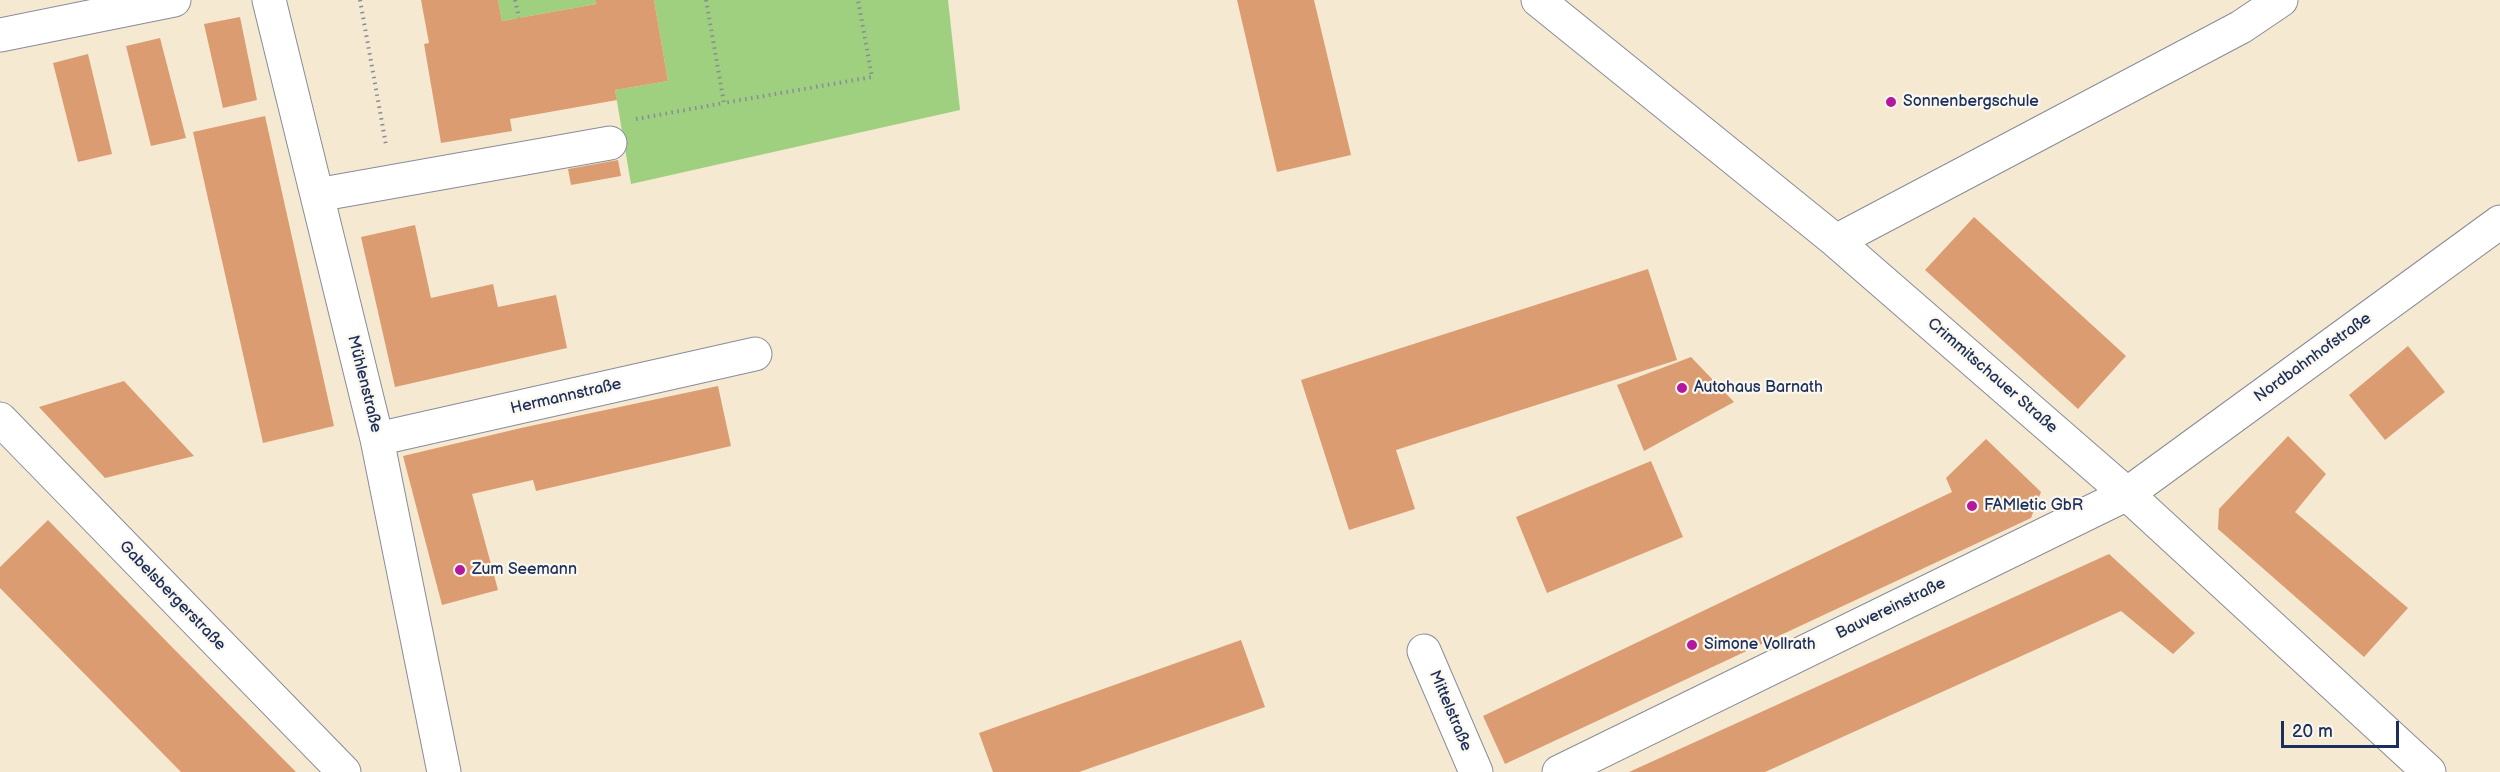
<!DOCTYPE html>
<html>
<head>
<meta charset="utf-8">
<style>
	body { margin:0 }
	#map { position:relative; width:2500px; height:772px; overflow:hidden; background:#f5e9d2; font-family:"Balsamiq Sans",sans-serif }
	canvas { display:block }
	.scale { position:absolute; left:2281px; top:721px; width:118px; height:27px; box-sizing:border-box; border:3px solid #1b2f5e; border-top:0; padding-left:8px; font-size:18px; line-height:21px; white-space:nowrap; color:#1b2f5e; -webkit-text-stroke:4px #fbf7ec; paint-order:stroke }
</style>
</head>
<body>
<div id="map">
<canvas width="2500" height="772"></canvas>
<div class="scale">20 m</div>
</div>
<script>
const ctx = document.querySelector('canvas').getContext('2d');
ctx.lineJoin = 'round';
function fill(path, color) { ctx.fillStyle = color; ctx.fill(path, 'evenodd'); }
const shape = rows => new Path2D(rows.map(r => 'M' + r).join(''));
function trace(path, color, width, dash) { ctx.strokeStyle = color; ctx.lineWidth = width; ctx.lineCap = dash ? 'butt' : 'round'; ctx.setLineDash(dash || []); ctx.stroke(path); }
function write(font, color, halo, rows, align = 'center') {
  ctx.font = font + ' "Balsamiq Sans",sans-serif'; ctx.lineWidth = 4.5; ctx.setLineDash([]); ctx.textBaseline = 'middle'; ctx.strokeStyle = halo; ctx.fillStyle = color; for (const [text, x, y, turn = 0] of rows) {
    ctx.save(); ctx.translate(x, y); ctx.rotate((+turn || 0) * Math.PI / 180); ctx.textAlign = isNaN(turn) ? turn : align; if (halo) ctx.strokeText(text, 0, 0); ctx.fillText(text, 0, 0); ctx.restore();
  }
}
fill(shape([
	[498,0,595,0,596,4,502,21],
	[654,0,948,0,960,110,631,184,615,90,668,81]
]), '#9ed07f');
fill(shape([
	[421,0,498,0,502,21,596,4,595,0,654,0,668,81,615,90,617,100,510,119,512,131,441,143,424,44,429,43],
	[1237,0,1314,0,1351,155,1277,172],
	[240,17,257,100,223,108,204,24],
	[160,38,186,138,151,146,126,46],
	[88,54,112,154,78,162,53,63],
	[265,116,334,426,263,443,193,132],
	[618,160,621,176,571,185,568,169],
	[1974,217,2126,356,2078,409,1925,270],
	[415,225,431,298,493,284,498,307,556,295,567,348,395,387,361,237],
	[1648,269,1677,360,1396,450,1415,509,1349,530,1301,380],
	[2408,346,2445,392,2385,440,2349,395],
	[1691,357,1734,402,1644,451,1617,385],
	[124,381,194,456,105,478,39,407],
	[718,386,731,446,536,491,533,480,472,494,498,590,442,605,403,456,521,428],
	[2288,436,2326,474,2295,512,2408,608,2364,657,2218,529,2219,509],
	[1986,439,2041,492,2031,518,1505,764,1483,716,1952,492,1946,478],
	[1651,461,1683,537,1547,593,1516,517],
	[48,520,169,644,296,772,181,772,0,588,0,567],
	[2109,554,2195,633,2173,654,2121,611,1765,772,1629,772],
	[1241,640,1265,707,1079,772,993,772,979,733]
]), '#dc9c72');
const minor = shape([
	[269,0,377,439,444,772],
	[1538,0,1836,241,2127,494,2429,772],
	[0,35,174,0],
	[317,195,610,143],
	[1836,241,2241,27,2281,0],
	[0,419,344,772],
	[377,439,755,354],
	[1424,651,1476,772],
	[1559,772,2127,494,2500,222]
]);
trace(minor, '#888c98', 35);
trace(shape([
	[360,0,386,145],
	[515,0,519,18],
	[706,0,724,103,872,77,858,0],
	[636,119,724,103]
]), '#888c98', 4, [1.5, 4.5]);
trace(minor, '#fff', 33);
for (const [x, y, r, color] of [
	[1891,102,6,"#b5179e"],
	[1682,388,6,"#b5179e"],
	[1972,506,6,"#b5179e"],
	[460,570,6,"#b5179e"],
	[1692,645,6,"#b5179e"]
]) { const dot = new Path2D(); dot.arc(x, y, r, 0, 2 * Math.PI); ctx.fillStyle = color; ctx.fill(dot); trace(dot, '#fbf7ec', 2); }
write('16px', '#1b2f5e', '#fbf7ec', [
	["Sonnenbergschule",1903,102],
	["Autohaus Barnath",1694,388],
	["FAMletic GbR",1984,506],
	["Zum Seemann",472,570],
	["Simone Vollrath",1704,645]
], 'left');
write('16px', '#1b2f5e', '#fbf7ec', [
	["Nordbahnhofstraße",2313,358,-36],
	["Crimmitschauer Straße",1992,376,41],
	["Mühlenstraße",364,384,76],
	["Hermannstraße",566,397,-13],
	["Gabelsbergerstraße",172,596,46],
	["Bauvereinstraße",1891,609,-26],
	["Mittelstraße",1450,711,67]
]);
</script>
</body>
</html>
